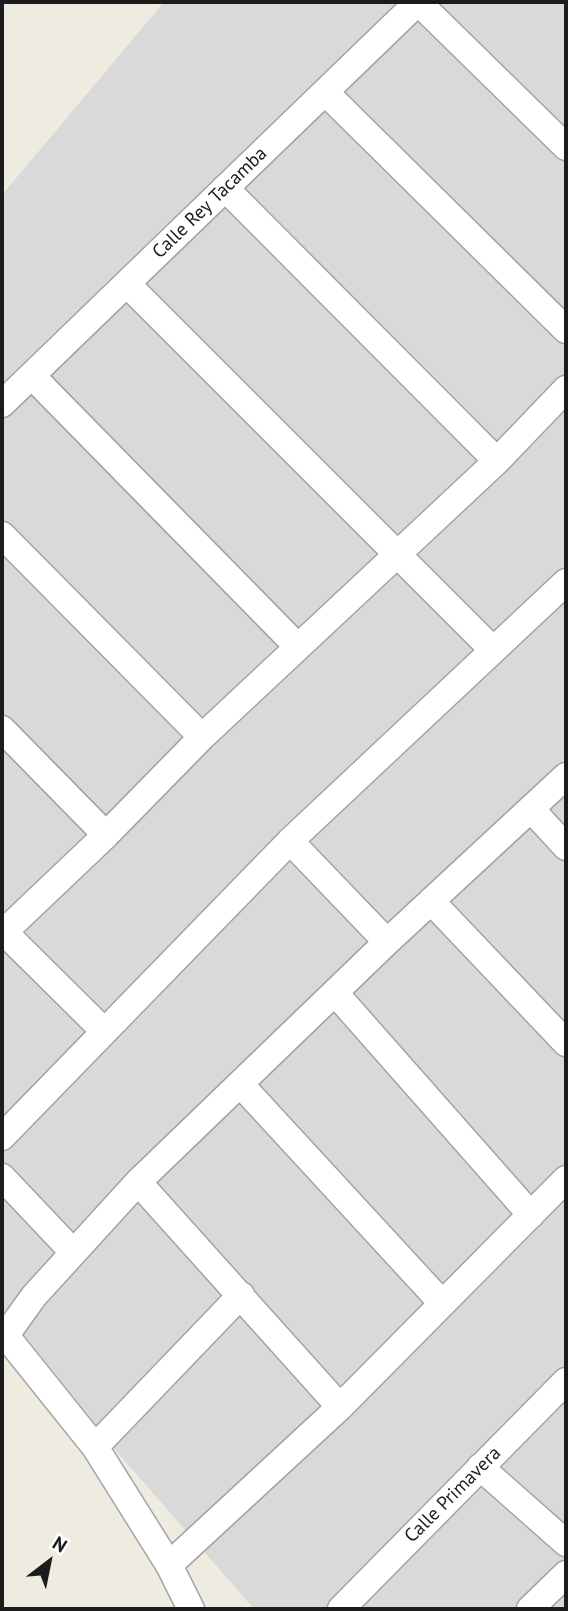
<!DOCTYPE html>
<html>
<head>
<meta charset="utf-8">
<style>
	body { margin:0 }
	#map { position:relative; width:568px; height:1611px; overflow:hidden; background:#eeebe1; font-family:"PT Sans",sans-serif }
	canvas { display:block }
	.frame { position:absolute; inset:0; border:4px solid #1c1c1c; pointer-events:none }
	.north { position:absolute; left:14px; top:1527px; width:70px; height:70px; -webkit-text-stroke:5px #fff; paint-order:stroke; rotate:32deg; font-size:19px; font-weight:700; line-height:28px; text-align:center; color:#1c1c1c }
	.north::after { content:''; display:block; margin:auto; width:24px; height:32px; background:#1c1c1c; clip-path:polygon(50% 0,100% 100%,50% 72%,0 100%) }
</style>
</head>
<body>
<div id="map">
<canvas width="568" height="1611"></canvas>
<div class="frame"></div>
<div class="north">N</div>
</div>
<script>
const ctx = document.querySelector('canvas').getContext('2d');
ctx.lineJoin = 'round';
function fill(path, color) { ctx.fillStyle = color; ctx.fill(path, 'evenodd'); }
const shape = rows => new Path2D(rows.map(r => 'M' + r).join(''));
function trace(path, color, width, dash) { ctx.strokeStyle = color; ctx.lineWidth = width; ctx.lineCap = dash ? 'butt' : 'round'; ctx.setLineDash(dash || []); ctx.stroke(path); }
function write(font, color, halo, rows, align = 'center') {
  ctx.font = font + ' "PT Sans",sans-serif'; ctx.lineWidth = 5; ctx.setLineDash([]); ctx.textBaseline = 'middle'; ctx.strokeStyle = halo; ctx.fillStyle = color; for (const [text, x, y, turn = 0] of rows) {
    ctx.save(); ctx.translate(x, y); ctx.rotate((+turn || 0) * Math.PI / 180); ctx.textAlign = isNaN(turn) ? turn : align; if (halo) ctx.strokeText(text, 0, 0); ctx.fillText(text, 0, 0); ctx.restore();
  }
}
fill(shape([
	[164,2,566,2,566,1609,254,1609,2,1320,2,195]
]), '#dad9d9');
const minor = shape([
	[418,2,566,147],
	[325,92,566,330],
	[225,188,497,461],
	[127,284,493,650],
	[32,376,297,646],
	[2,404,418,2],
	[2,535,202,737],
	[2,729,106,835],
	[531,809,566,847],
	[290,841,387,942],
	[431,901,566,1043],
	[2,930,103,1030],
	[4,932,106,835,202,737,497,461,566,389],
	[336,994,531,1215],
	[242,1086,441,1302],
	[2,1137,290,841,566,582],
	[2,1177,73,1252],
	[138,1182,340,1407],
	[2,1331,95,1447,169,1565,191,1609],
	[6,1335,34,1296,138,1182,387,942,566,776],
	[95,1447,241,1295],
	[480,1467,566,1543],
	[169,1565,340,1407,566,1179],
	[341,1609,566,1381],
	[530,1609,566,1574]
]);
trace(minor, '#a3a3a3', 29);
trace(minor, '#fff', 26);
write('19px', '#1c1c1c', '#fff', [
	["Calle Rey Tacamba",210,203,-44],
	["Calle Primavera",453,1495,-45]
]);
</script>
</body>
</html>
